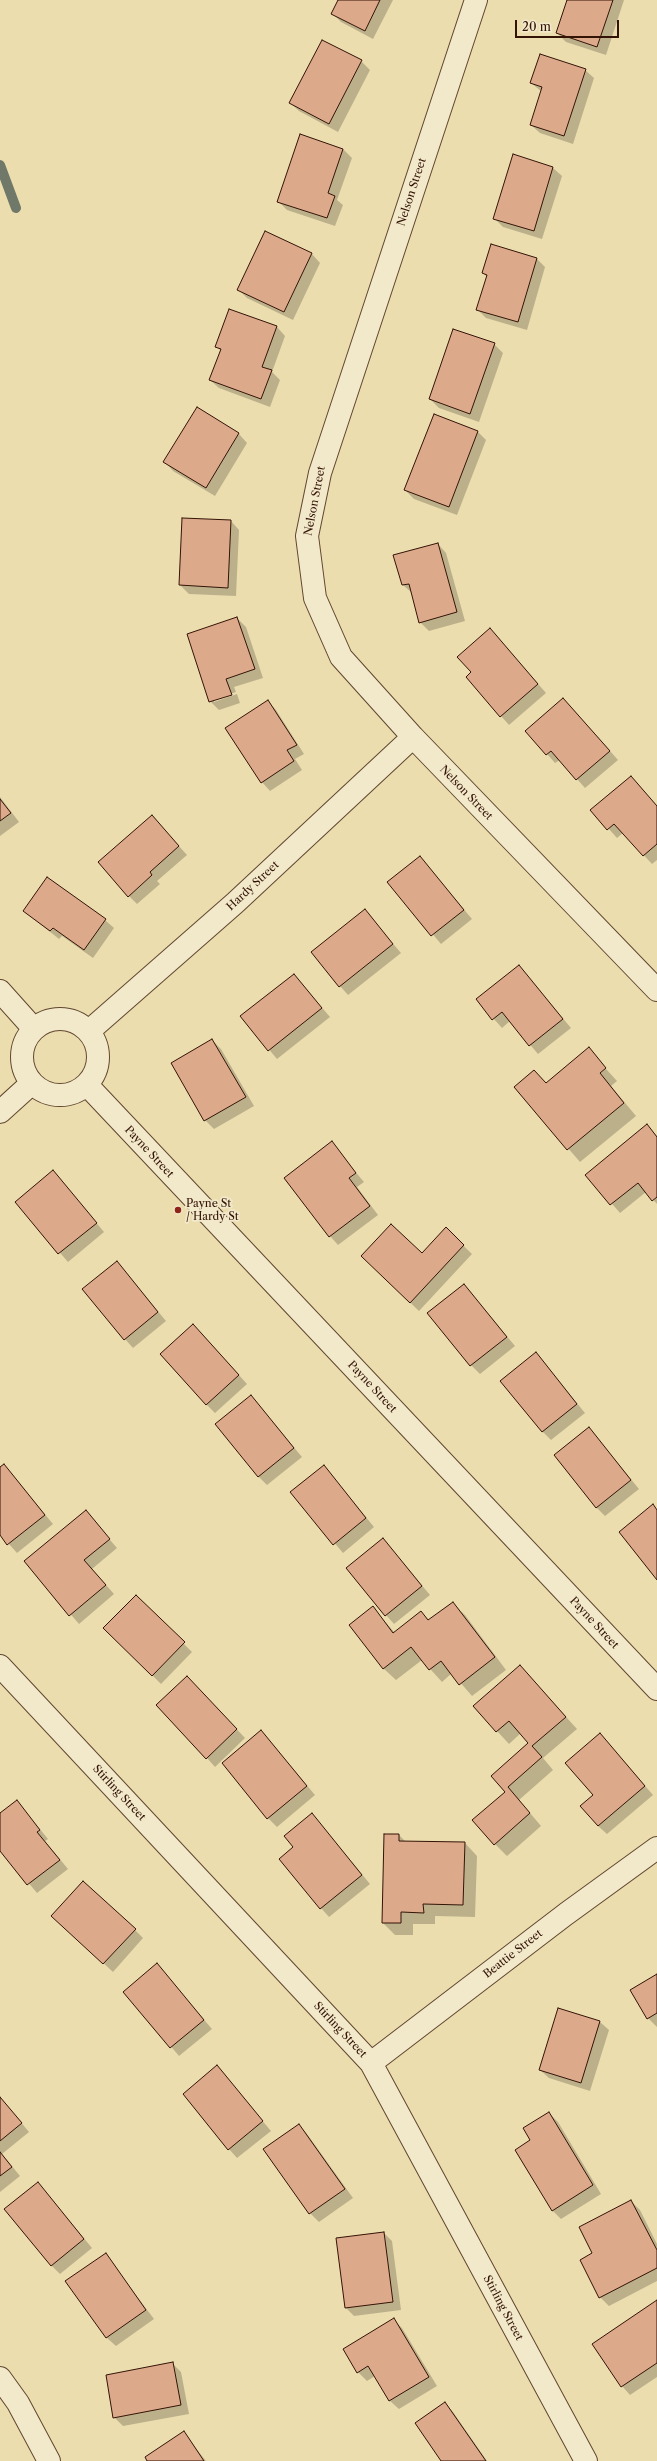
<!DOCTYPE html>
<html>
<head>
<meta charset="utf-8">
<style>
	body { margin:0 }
	#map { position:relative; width:657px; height:2461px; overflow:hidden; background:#ebddae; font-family:"Libre Caslon Text",serif }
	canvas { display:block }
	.scale { position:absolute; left:515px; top:20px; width:104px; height:18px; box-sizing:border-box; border:2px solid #331306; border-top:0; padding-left:5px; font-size:12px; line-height:14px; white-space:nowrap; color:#331306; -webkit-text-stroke:3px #f2e9ca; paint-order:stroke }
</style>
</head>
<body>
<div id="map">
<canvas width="657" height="2461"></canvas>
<div class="scale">20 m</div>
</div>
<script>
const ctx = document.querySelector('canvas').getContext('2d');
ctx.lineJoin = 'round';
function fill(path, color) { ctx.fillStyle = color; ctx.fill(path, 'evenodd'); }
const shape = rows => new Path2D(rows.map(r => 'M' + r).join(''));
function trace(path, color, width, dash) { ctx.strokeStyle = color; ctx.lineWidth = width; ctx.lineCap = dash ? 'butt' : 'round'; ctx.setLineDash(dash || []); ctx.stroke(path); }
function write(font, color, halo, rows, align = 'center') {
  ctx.font = font + ' "Libre Caslon Text",serif'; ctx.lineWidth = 3.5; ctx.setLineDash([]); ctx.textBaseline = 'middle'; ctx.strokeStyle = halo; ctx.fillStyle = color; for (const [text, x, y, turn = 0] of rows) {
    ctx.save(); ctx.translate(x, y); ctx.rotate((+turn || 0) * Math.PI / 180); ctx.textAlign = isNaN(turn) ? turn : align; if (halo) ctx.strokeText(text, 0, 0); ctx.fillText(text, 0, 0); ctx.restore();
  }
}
fill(shape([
	[340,0,393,0,373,39,341,22,333,14],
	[568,0,624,0,606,55,566,42,557,33],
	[361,61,370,70,338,132,299,111,290,103],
	[585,70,594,78,573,144,540,133,531,125,542,92,531,83],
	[300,135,343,149,352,158,337,200,343,205,335,226,287,210,278,201],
	[514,156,553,168,562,176,542,239,503,227,494,218],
	[265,232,312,254,320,263,293,320,247,298,238,289],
	[537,259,545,267,527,330,486,318,477,309,487,277,483,273],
	[230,310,277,327,285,336,272,372,280,380,270,407,219,388,210,380,221,351,216,346],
	[494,344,503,353,479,422,439,408,430,399],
	[197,409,239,434,247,443,215,496,173,471,165,462],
	[434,415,478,432,486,440,457,515,414,499,405,490],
	[231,521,239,530,236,596,189,594,180,585],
	[438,544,446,553,465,621,429,631,420,622,412,593,403,585],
	[237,618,246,627,263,678,234,687,236,692,214,699,214,702,237,694,240,703,219,710,210,701],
	[498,638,546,693,509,725,501,716,472,672],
	[268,701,276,710,304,754,295,759,302,770,270,791,262,782],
	[572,708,618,760,585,788,560,760,555,763,547,754],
	[631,777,657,806,657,860,652,864,623,833,617,838,592,810],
	[0,797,19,822,0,836],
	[160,825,187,855,157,881,160,884,137,904,129,896],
	[420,857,472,919,441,944,389,882],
	[24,911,105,920,114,928,93,958,62,936,59,939],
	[365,911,401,953,348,995,340,986],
	[519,966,571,1028,538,1054,510,1021,502,1028,477,1000],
	[294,975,330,1017,277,1059,242,1017],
	[212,1040,221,1049,254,1106,214,1129,205,1120],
	[588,1049,617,1081,611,1086,636,1116,580,1162,515,1087,534,1071,547,1084],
	[647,1126,657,1136,657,1204,646,1192,620,1213,587,1175],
	[331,1143,364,1182,357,1187,378,1215,338,1245,330,1236],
	[53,1171,104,1232,68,1262,16,1202],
	[446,1229,472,1254,419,1311,371,1265,422,1254],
	[117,1262,166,1321,133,1348,125,1339],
	[464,1285,515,1346,480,1374,471,1365],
	[202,1334,247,1384,215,1413,206,1404],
	[536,1353,585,1413,551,1440,542,1431],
	[251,1396,302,1457,267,1485,258,1476],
	[589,1428,639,1489,605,1516,596,1507],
	[4,1465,53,1524,17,1553,0,1534,0,1469],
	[324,1466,374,1527,343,1553,292,1492],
	[85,1511,117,1548,92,1569,114,1594,79,1624,25,1561],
	[383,1539,430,1595,394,1624,386,1615],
	[136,1596,192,1652,161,1684,105,1628],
	[452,1603,465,1615,506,1670,472,1696,452,1673,442,1682,422,1660,396,1680,383,1668,373,1608,395,1633,421,1612,429,1620],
	[520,1666,577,1729,543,1758,553,1770,519,1800,541,1826,507,1856,495,1844,506,1792,493,1776,530,1744,521,1733,509,1744,474,1706],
	[196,1686,245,1738,215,1767,207,1758],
	[261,1731,315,1795,277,1827,268,1818],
	[600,1734,653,1795,607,1834,598,1826,594,1795],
	[17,1801,48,1839,45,1841,68,1869,37,1893,0,1849,0,1815],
	[312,1814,370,1884,329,1917,321,1908,294,1847],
	[399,1835,406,1842,465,1843,477,1856,475,1917,435,1916,435,1924,413,1924,413,1935,395,1935,383,1923],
	[61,1924,135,1930,143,1938,113,1972],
	[157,1965,212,2029,179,2056,125,1992],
	[657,1975,657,2027,648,2018],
	[559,2009,600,2022,609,2030,590,2091,549,2078,540,2070],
	[217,2067,271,2131,237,2158,229,2149],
	[0,2097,29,2132,2,2154,20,2176,0,2192],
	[549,2113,558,2122,601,2194,561,2219,552,2210,532,2141],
	[299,2125,307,2134,353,2198,319,2222,310,2213,265,2149],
	[38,2183,92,2248,60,2274,51,2265],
	[631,2201,640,2210,657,2244,657,2281,609,2306,600,2297,594,2254],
	[384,2233,392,2241,401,2310,354,2316,346,2308],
	[105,2254,154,2319,116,2346,107,2338,67,2281],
	[657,2301,657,2377,630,2395,622,2386],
	[393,2319,402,2328,437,2386,399,2409,390,2401,375,2376,367,2381,358,2372],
	[172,2363,181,2372,189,2414,123,2426,114,2417],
	[444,2403,453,2412,487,2461,443,2461],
	[183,2432,206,2461,149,2461]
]), '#0003');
trace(shape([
	[0,165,16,208]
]), '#70786a', 10);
const building = shape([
	[338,0,380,0,365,31,331,14,338,0],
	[567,0,613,0,597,47,556,33,567,0],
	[322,40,362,60,329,124,289,103,322,40],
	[540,54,586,69,564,136,530,125,542,87,530,83,540,54],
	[300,134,343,149,328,193,335,196,327,218,277,202,300,134],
	[513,154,553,167,534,231,493,219,513,154],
	[265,231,312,253,284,312,237,290,265,231],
	[491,244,537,258,518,322,476,310,487,275,482,273,491,244],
	[229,309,277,326,262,367,272,370,261,399,209,380,221,349,215,347,229,309],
	[453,329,495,343,470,414,429,399,453,329],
	[197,407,239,433,206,488,163,462,197,407],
	[434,414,478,431,449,507,404,490,434,414],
	[182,518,231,520,228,588,179,585,182,518],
	[438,543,457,612,419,623,409,584,402,585,393,555,438,543],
	[237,617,255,669,226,679,232,695,209,702,187,634,237,617],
	[490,628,538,684,500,717,466,677,471,672,457,657,490,628],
	[563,698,610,751,576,780,551,751,546,755,525,731,563,698],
	[268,700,297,745,287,750,294,761,261,783,225,728,268,700],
	[631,776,657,806,657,844,643,856,614,824,607,830,590,810,631,776],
	[0,799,11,813,0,821,0,799],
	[152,815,179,846,150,872,152,875,128,897,98,862,152,815],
	[420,856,464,910,431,936,387,882,420,856],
	[47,877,106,919,84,950,53,928,50,931,23,911,47,877],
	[365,909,393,944,339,987,311,952,365,909],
	[519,965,563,1019,529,1046,502,1012,492,1020,476,999,519,965],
	[294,974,322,1008,268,1051,240,1016,294,974],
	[212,1039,246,1097,204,1121,171,1063,212,1039],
	[589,1047,606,1068,600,1073,624,1103,567,1150,514,1087,534,1070,546,1083,589,1047],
	[647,1124,657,1137,657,1197,652,1201,638,1183,610,1205,585,1175,647,1124],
	[332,1141,356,1173,349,1178,370,1206,329,1237,284,1178,332,1141],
	[53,1170,97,1223,58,1254,15,1202,53,1170],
	[391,1224,422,1253,446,1227,464,1245,410,1303,361,1256,391,1224],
	[117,1261,158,1312,124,1340,82,1289,117,1261],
	[464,1284,507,1337,470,1366,427,1313,464,1284],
	[193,1324,239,1375,206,1405,160,1354,193,1324],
	[536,1352,577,1404,542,1432,500,1381,536,1352],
	[251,1395,294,1448,258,1477,215,1424,251,1395],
	[589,1427,631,1480,596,1508,554,1455,589,1427],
	[4,1464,45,1515,7,1545,0,1535,0,1467,4,1464],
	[324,1465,366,1518,333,1545,290,1492,324,1465],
	[653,1504,657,1510,657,1580,619,1532,653,1504],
	[86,1510,110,1539,84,1560,106,1585,69,1616,24,1561,86,1510],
	[383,1538,422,1586,385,1616,346,1568,383,1538],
	[136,1595,185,1642,152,1676,103,1628,136,1595],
	[453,1602,495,1657,459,1685,441,1661,429,1670,411,1647,383,1669,349,1625,373,1606,393,1633,421,1611,428,1620,453,1602],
	[520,1665,566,1717,532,1746,542,1757,508,1787,530,1813,494,1845,472,1820,505,1792,491,1776,528,1743,509,1721,496,1732,473,1706,520,1665],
	[187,1676,237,1729,206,1759,156,1705,187,1676],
	[261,1730,307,1786,267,1819,222,1763,261,1730],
	[600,1733,645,1786,598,1826,580,1806,593,1795,565,1763,600,1733],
	[17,1800,40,1830,37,1832,60,1860,27,1885,0,1851,0,1813,17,1800],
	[312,1813,362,1875,320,1909,279,1859,293,1847,284,1836,312,1813],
	[384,1834,399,1834,399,1841,465,1842,463,1905,423,1904,424,1913,401,1912,401,1923,382,1923,384,1834],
	[83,1881,136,1929,103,1964,51,1916,83,1881],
	[157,1963,204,2020,170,2048,123,1992,157,1963],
	[657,1974,657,2013,647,2019,630,1990,657,1974],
	[558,2008,600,2021,581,2083,539,2070,558,2008],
	[217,2065,263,2121,228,2150,183,2094,217,2065],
	[0,2097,22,2123,0,2141,0,2097],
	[549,2112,593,2185,552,2211,515,2150,530,2140,523,2128,549,2112],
	[299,2124,345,2189,309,2214,263,2149,299,2124],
	[0,2152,12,2167,0,2176,0,2152],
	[38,2182,84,2239,51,2266,4,2209,38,2182],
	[631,2200,657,2250,657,2268,599,2298,580,2260,592,2253,579,2227,631,2200],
	[384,2232,393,2302,345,2308,336,2238,384,2232],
	[106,2253,146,2310,106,2338,65,2281,106,2253],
	[657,2300,657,2363,621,2387,592,2344,657,2300],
	[394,2318,429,2377,389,2401,368,2366,357,2373,343,2349,394,2318],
	[173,2362,181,2405,113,2418,106,2375,173,2362],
	[445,2402,486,2461,441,2461,415,2423,445,2402],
	[184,2431,204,2461,147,2461,145,2457,184,2431]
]);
fill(building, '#dda98b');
trace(building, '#331306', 1);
const minor = shape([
	[476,0,320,473,307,536,315,598,341,657,413,737,657,990],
	[0,991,34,1029],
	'22 1057a38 38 0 1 1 76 0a38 38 0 1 1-76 0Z',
	[89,1031,235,903,413,737],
	[87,1085,657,1689],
	[0,1112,32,1083],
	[0,1666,371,2063,586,2461],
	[371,2063,566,1914,657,1848],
	[0,2378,18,2403,49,2461]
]);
trace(minor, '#614630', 24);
trace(minor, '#f2e9ca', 22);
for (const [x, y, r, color] of [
	[178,1210,4,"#8f2418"]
]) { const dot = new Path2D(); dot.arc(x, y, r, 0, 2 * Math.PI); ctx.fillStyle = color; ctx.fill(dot); trace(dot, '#f2e9ca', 1.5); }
write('11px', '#331306', '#f2e9ca', [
	["Nelson Street",412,192,-72],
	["Nelson Street",315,501,-79],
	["Nelson Street",466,793,46],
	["Hardy Street",253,886,-43],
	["Payne Street",149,1152,47],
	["Payne Street",372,1387,47],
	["Payne Street",594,1623,47],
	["Stirling Street",119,1793,47],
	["Beattie Street",513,1954,-38],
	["Stirling Street",340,2030,47],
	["Stirling Street",503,2308,62]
]);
write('11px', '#331306', '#f2e9ca', [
	["Payne St",186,1204],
	["/ Hardy St",186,1217]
], 'left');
</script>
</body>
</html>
